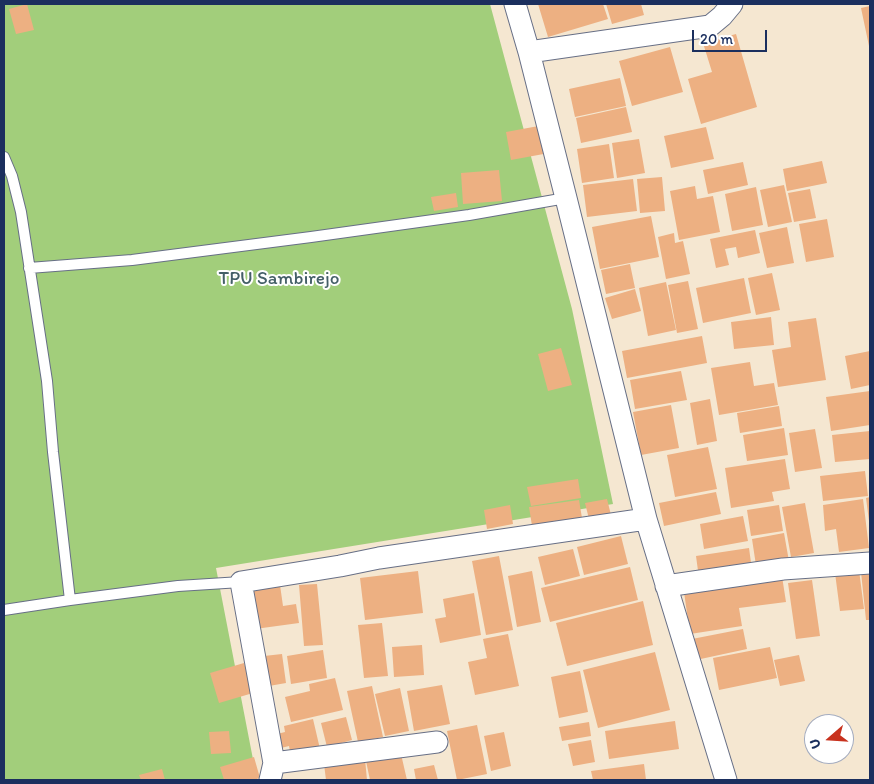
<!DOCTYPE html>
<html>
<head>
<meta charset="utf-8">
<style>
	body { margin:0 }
	#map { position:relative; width:874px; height:784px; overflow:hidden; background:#f5e7d1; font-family:Itim,sans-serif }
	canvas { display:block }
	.frame { position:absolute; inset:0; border:5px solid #1b2f5e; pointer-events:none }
	.north { position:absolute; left:804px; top:714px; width:50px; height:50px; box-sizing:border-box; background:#fff; border:1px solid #a4acbf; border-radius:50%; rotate:251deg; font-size:14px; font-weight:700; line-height:20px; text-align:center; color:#1b2f5e }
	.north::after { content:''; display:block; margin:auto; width:18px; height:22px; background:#c8321e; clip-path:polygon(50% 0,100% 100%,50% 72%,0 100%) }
	.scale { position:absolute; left:692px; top:30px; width:75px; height:22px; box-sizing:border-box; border:2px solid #1b2f5e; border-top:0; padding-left:6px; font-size:15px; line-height:18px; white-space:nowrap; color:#1b2f5e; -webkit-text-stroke:4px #fff; paint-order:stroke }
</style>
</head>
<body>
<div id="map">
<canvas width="874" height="784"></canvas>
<div class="frame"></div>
<div class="north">U</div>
<div class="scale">20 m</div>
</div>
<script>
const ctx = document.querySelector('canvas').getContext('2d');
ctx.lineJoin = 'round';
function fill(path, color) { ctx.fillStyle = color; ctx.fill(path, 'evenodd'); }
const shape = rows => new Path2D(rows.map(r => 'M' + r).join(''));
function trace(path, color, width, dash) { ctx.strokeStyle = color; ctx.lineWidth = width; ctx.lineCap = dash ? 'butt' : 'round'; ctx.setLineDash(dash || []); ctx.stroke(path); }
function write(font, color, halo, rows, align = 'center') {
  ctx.font = font + ' Itim,sans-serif'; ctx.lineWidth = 4; ctx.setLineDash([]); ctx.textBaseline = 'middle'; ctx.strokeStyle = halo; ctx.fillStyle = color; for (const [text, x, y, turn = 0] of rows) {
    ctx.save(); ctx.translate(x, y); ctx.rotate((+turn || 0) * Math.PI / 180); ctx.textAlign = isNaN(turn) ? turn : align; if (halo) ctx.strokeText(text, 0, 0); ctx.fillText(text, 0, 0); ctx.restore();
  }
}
fill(shape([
	[4,4,490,4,572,309,613,504,216,568,257,780,4,780]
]), '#a2ce7b');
fill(shape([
	[27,4,34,30,16,34,9,9],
	[538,4,603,4,608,19,548,37],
	[606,4,641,4,644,15,612,24],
	[870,6,870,46,869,46,861,8],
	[736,34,757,107,701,124,688,79,712,72,703,43],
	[670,47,683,92,632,106,619,61],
	[620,78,626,106,575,117,569,89],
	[626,107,632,132,581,143,576,118],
	[544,125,549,153,511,160,506,132],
	[706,127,714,159,671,168,664,136],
	[639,139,645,173,617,178,612,143],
	[609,144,614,178,582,183,577,149],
	[822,161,827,183,787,191,783,169],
	[743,162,748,185,708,194,703,170],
	[499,170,502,201,463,204,461,173],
	[662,177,665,211,640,213,637,179],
	[633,179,637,211,587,217,583,185],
	[784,185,792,222,768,227,760,190],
	[695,186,697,199,713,196,720,232,679,240,670,191],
	[756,187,763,225,732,231,725,194],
	[810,189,816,218,794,222,788,193],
	[456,193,458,207,434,211,431,197],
	[651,216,659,257,600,269,592,227],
	[827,219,834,257,806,262,799,224],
	[787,227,794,263,767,268,759,233],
	[755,230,760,253,738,258,736,247,725,249,729,265,716,268,710,239],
	[674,233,675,243,683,241,690,274,666,279,658,237],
	[630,264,635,288,606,294,601,270],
	[772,273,780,310,756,315,748,278],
	[744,278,751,313,703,323,696,288],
	[688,281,698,329,677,333,668,285],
	[666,282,676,330,648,336,639,288],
	[635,289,641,311,612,319,605,298],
	[771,317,774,345,734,349,731,322],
	[816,318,826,380,778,387,772,350,791,347,788,322],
	[702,336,707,363,627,378,622,351],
	[561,348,572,385,548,391,538,354],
	[870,351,870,385,851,389,845,356],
	[750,362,754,386,774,383,778,405,719,415,711,368],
	[681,371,687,400,635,409,630,380],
	[870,391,870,425,831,431,826,397],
	[710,399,717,441,697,445,690,403],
	[671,405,679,448,641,455,633,412],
	[779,406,782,426,740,433,737,413],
	[784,428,788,455,747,461,743,435],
	[815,429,822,468,795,472,789,433],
	[870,431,870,459,835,462,832,435],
	[708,447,717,489,675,497,667,455],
	[785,459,790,489,772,492,774,501,731,508,725,468],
	[865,471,868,496,823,501,820,476],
	[578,479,581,498,531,506,527,487],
	[716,492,721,514,664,526,659,503],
	[870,497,870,521,869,521,866,498],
	[607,499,611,515,589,519,585,503],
	[863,499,869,548,839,552,836,529,825,531,823,505],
	[579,500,583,524,533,532,529,507],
	[805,503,814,553,791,557,782,507],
	[510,505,513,524,487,529,484,510],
	[779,505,783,531,751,536,747,510],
	[743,516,748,541,704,549,700,524],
	[784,533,790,567,757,572,752,539],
	[621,536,628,564,584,575,577,547],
	[749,548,752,570,699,578,696,556],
	[573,549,580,576,545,585,538,557],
	[499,556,513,630,486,635,472,561],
	[630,567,638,600,550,622,541,588],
	[781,570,786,602,739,608,742,626,690,634,683,585],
	[859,570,864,609,840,611,835,573],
	[418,571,423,613,365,620,360,578],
	[532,571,541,622,517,627,508,576],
	[870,571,870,620,866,620,861,572],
	[812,580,820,636,796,639,788,583],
	[317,584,323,645,304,646,299,585],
	[280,585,283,606,296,604,299,623,255,629,250,590],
	[474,593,481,635,440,643,435,619,446,617,443,599],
	[643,601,653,645,567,666,556,623],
	[382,623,388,676,364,678,358,625],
	[743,629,747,649,696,660,692,639],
	[508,634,519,686,475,695,468,662,487,658,483,639],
	[422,645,424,675,394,677,392,647],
	[770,647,777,678,719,690,713,658],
	[323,650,327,678,291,684,287,656],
	[655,652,670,710,598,728,583,670],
	[282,654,286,683,269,686,264,656],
	[799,655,805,681,780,686,774,660],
	[244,663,253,693,219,703,210,673],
	[580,671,588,712,559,718,551,677],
	[335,678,343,710,291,722,285,697,310,691,309,684],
	[442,685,450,724,414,731,407,691],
	[372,686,383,737,358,742,347,691],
	[400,688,409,731,385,736,375,694],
	[346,717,352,740,327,747,321,723],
	[313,719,320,749,291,756,289,746,281,748,277,734,285,732,284,726],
	[675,721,679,749,609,759,605,731],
	[589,722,591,736,562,741,559,727],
	[477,725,487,774,457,780,447,731],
	[229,731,231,753,211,754,209,732],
	[504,732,511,766,491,771,484,736],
	[591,740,595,762,573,766,568,744],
	[401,754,407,780,370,780,366,761],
	[254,757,260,778,253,780,224,780,220,767],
	[365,759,367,780,326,780,324,764],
	[644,764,646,780,593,780,591,771],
	[434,765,438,780,416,780,414,769],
	[162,769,165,780,141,780,139,775]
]), '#edb082');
const lane = shape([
	[4,157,12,176,21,212,47,381,53,452,70,600],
	[29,268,132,260,311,237,469,215,566,198],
	[4,610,70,600,178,586,241,582]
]);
const street = shape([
	[515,4,529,52,566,198,646,519],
	[529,52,710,26,722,16,732,4],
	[666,586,783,569,870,563],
	[274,763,437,742],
	[270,780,274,763,241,582,340,566,379,558,646,519,726,780]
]);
trace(lane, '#676f86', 12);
trace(street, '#676f86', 23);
trace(lane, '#fff', 10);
trace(street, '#fff', 21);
write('19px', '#445f67', '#fff', [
	["TPU Sambirejo",279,279]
]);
</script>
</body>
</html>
